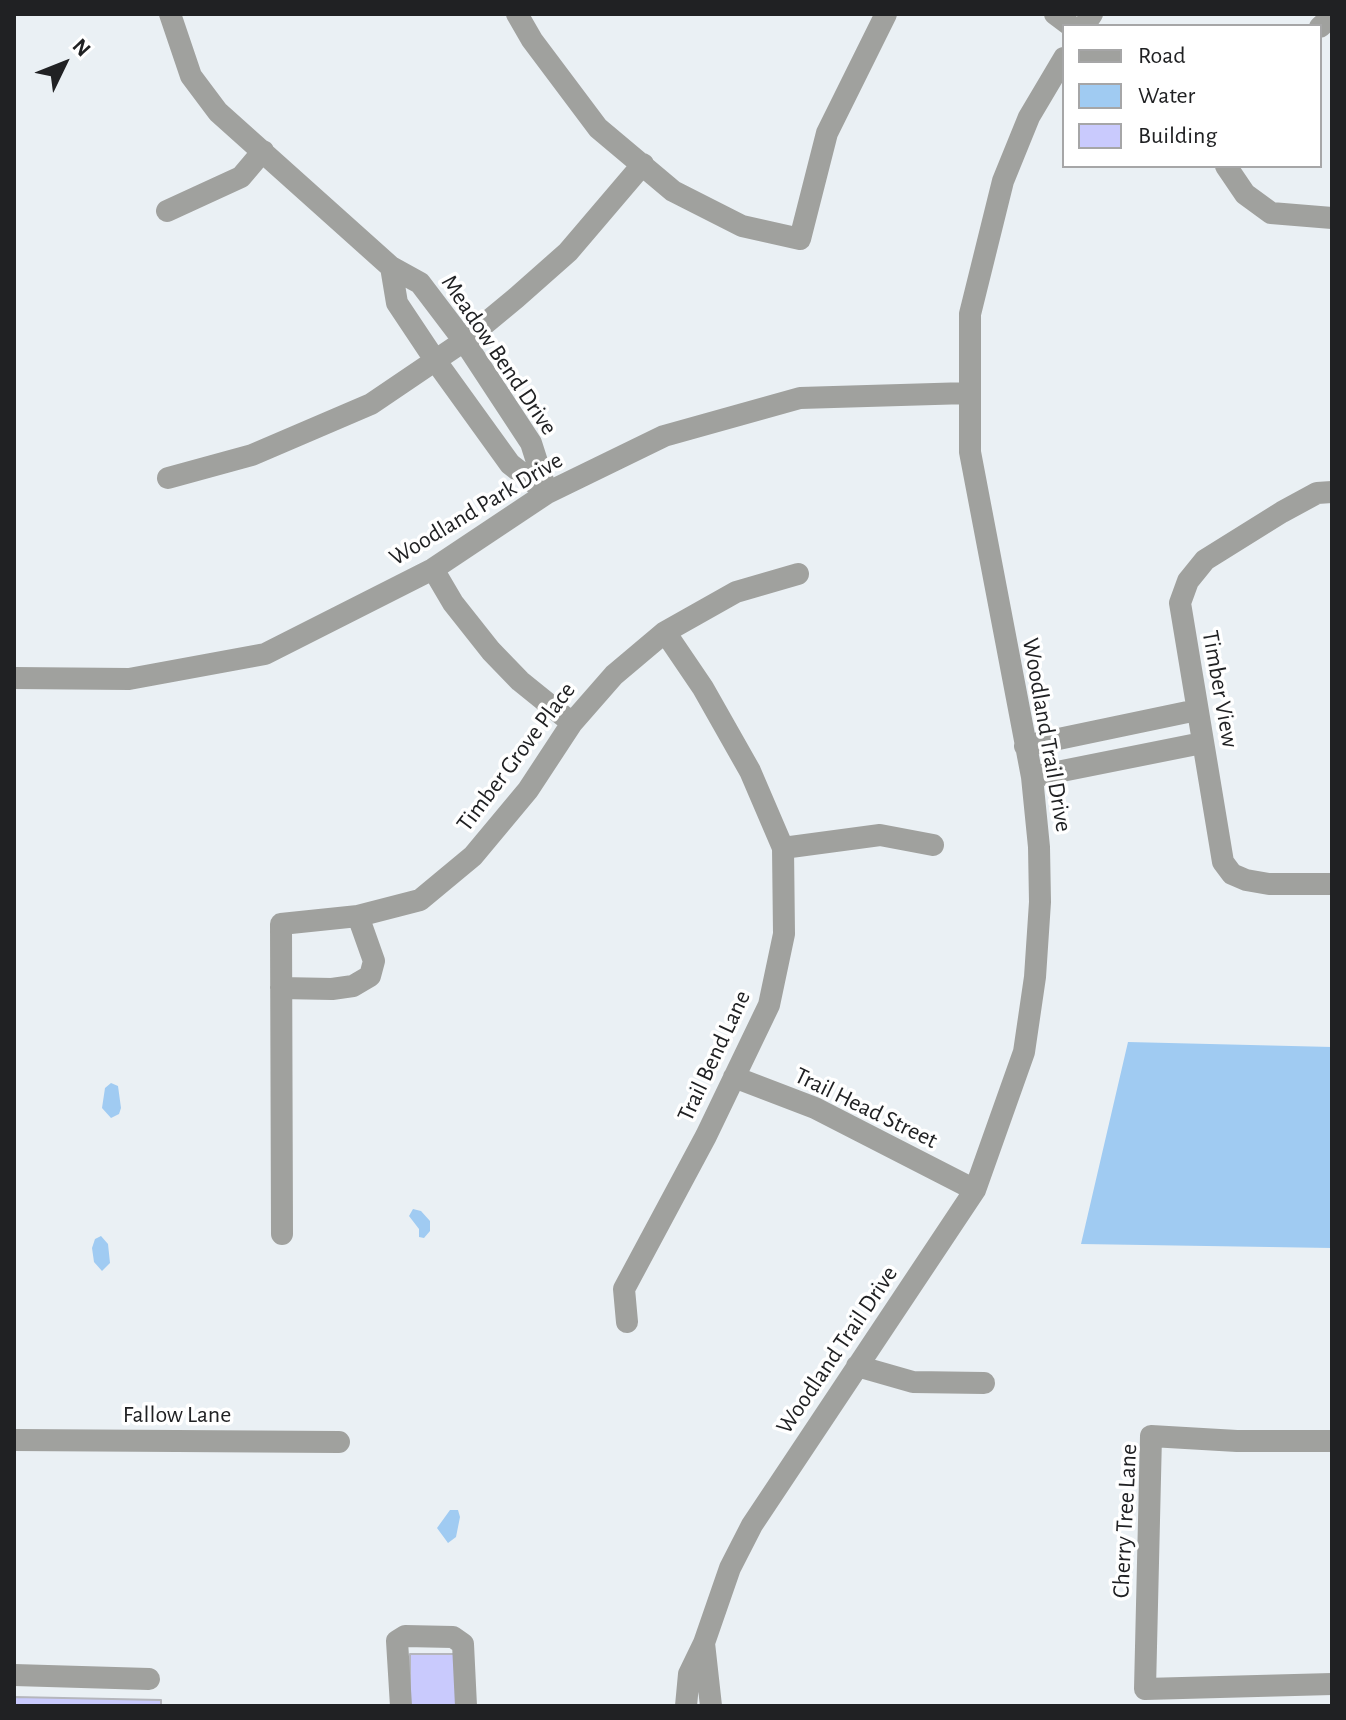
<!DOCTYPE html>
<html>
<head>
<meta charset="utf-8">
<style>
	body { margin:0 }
	#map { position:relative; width:1346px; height:1720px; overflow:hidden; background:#eaf0f4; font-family:"Alegreya Sans",sans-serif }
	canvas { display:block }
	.frame { position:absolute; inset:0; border:16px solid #202123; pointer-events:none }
	.legend { position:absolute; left:1062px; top:24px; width:260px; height:144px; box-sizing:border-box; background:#fff; border:2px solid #a6a6a7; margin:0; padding:10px 14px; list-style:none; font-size:24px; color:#202123 }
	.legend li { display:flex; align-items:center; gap:16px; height:40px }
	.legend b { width:40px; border:2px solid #a6a6a7 }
	.north { position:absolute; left:24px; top:24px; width:80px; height:80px; -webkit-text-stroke:6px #fff; paint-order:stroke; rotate:47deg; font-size:22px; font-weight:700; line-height:32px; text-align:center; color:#202123 }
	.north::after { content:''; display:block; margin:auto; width:28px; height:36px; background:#202123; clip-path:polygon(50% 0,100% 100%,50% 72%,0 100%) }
</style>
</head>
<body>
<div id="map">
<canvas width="1346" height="1720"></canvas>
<div class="frame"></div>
<ul class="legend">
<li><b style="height:10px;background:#a0a19e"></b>Road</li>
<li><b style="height:22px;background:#a0cbf2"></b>Water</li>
<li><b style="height:22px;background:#c9cafd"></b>Building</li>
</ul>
<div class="north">N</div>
</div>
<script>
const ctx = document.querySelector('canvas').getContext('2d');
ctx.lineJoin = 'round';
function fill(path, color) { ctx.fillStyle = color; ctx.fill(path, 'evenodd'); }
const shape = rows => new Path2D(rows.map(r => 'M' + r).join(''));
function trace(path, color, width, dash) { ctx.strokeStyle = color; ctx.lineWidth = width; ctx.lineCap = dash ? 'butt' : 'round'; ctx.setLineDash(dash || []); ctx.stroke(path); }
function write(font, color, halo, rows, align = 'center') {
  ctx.font = font + ' "Alegreya Sans",sans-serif'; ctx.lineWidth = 7; ctx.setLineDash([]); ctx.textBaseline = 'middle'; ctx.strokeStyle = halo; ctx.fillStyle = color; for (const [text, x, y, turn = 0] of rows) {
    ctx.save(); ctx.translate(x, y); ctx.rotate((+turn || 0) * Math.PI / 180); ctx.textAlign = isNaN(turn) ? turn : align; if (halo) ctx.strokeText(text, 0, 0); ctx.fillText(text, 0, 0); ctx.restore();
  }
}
fill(shape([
	[1128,1042,1332,1047,1332,1248,1081,1244],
	[111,1083,118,1086,121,1108,119,1114,111,1118,102,1108,105,1088],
	[413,1209,421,1211,430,1221,430,1231,424,1238,419,1237,419,1229,409,1216],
	[101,1236,108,1244,110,1263,102,1271,94,1262,92,1248,95,1239],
	[450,1510,458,1510,460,1517,456,1537,448,1543,437,1528]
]), '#a0cbf2');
const building = shape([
	[410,1654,458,1654,457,1706,410,1706,410,1654],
	[14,1697,161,1700,161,1706,14,1706,14,1697]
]);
fill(building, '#c9cafd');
trace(building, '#b5b6bc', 2);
trace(shape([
	[170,14,191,76,218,112,391,267,420,283,464,341,531,443,547,493],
	[517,14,532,40,598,128,673,191,742,226,800,239,827,133,886,14],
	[1055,14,1071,26],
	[1084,26,1092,14],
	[1320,27,1332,16],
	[1226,166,1245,194,1271,213,1332,218],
	[167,211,241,177,263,151],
	[391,267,397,303,435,360,510,464,547,493],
	[168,478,252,455,371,404,464,341,516,298,568,252,643,164],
	[1332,492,1317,493,1282,512,1205,560,1188,581,1180,603,1223,862,1232,874,1246,880,1269,884,1332,884],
	[433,569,453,603,491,651,520,681,572,723],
	[14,678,129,679,265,654,433,569,547,493,664,436,800,398,968,393],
	[1025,746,1197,710],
	[1032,777,1202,743],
	[783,848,880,835,933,845],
	[281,988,332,989,353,986,370,976,374,961,358,916],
	[734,1077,815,1108,975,1190],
	[282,1234,281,924,358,916,420,900,473,856,528,790,572,723,614,675,665,632,736,592,798,574],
	[627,1322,624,1289,706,1136,769,1005,784,934,783,848,750,771,703,688,665,632],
	[857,1366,913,1382,984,1383],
	[14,1440,339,1442],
	[1332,1441,1237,1441,1151,1436,1145,1689,1332,1684],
	[704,1643,711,1706],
	[14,1675,149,1679],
	[401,1706,397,1641,405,1636,453,1637,463,1644,466,1706],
	[686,1706,689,1674,704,1643,730,1568,752,1525,975,1190,1024,1052,1035,977,1040,902,1039,847,1032,777,970,452,970,314,1003,181,1029,117,1064,58]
]), '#a0a19e', 22);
write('24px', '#202123', '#fff', [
	["Meadow Bend Drive",499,355,56],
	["Woodland Park Drive",476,509,-31],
	["Timber View",1220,689,80],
	["Woodland Trail Drive",1047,735,80],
	["Timber Grove Place",516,757,-53],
	["Trail Bend Lane",714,1056,-65],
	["Trail Head Street",866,1108,26],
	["Woodland Trail Drive",837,1350,-56],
	["Fallow Lane",177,1415],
	["Cherry Tree Lane",1125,1521,-87]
]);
</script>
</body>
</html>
